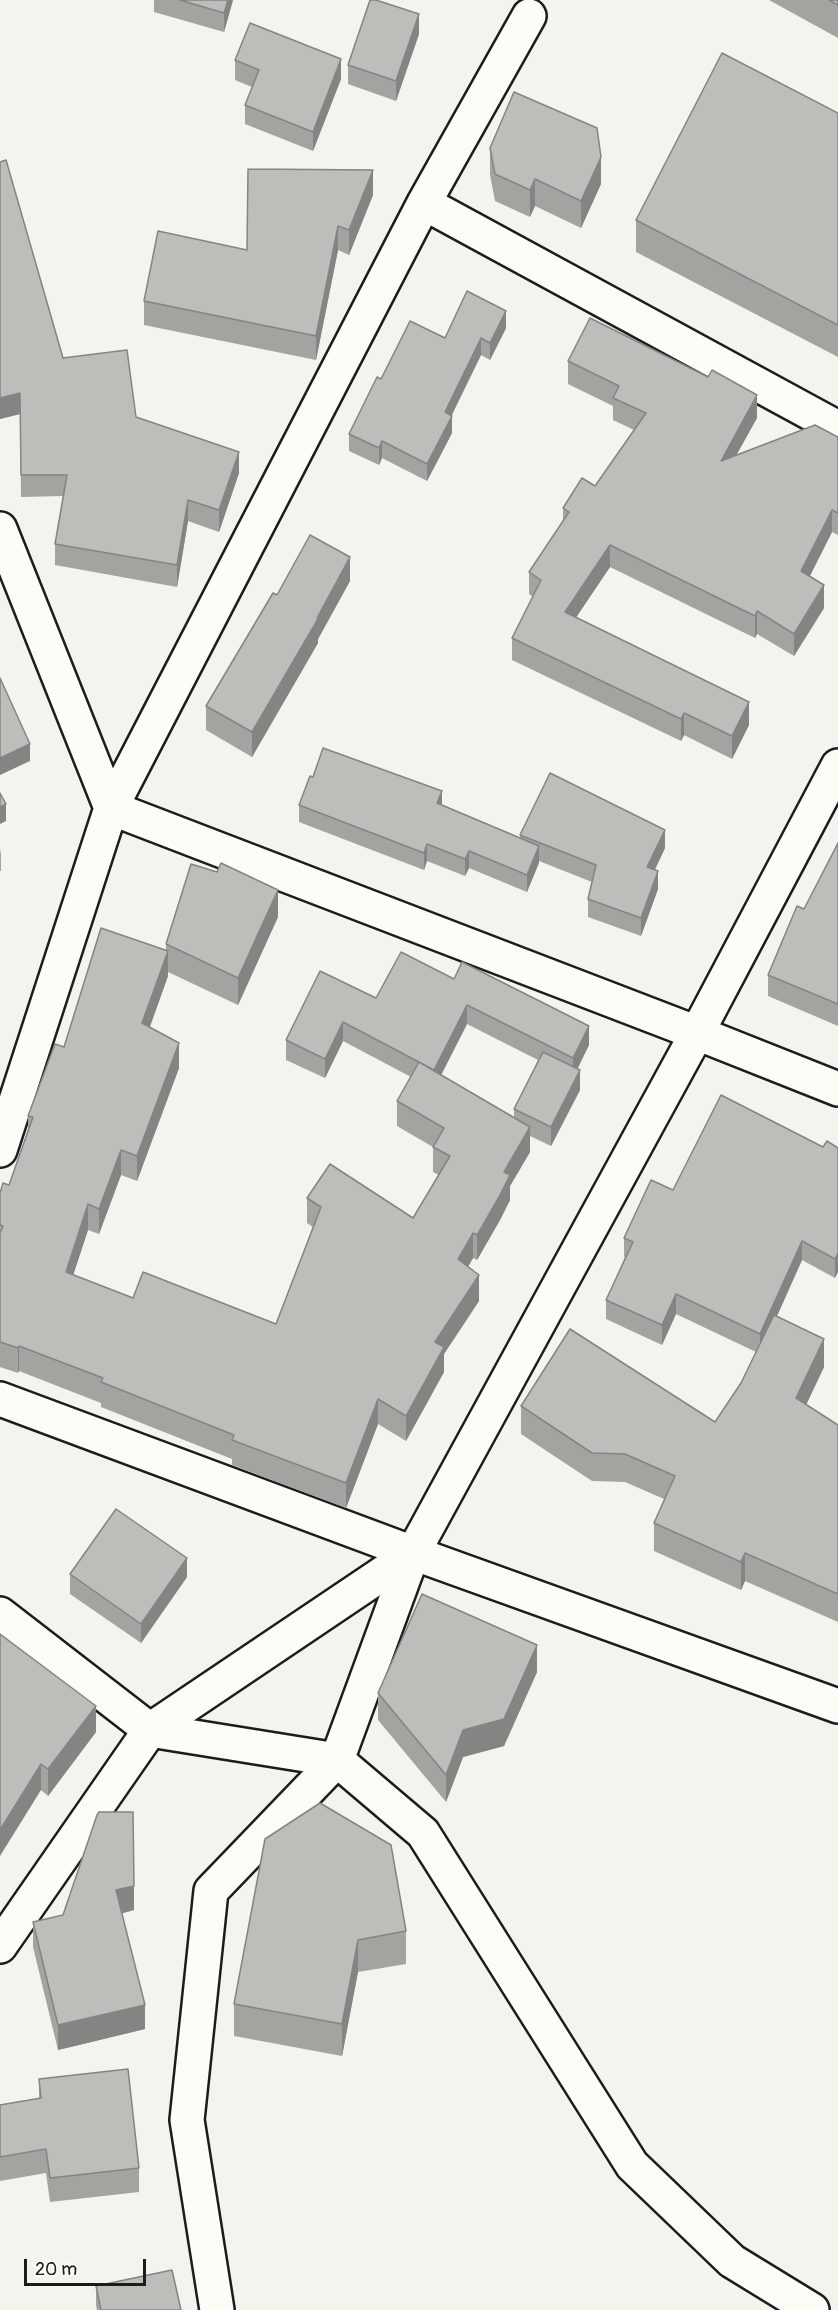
<!DOCTYPE html>
<html>
<head>
<meta charset="utf-8">
<style>
	body { margin:0 }
	#map { position:relative; width:838px; height:2310px; overflow:hidden; background:#f4f3ee; font-family:Pangolin,sans-serif }
	canvas { display:block }
	.scale { position:absolute; left:24px; top:2259px; width:122px; height:27px; box-sizing:border-box; border:3px solid #1c1c1c; border-top:0; padding-left:8px; font-size:18px; line-height:21px; white-space:nowrap; color:#1c1c1c; -webkit-text-stroke:4px #fdfcf7; paint-order:stroke }
</style>
</head>
<body>
<div id="map">
<canvas width="838" height="2310"></canvas>
<div class="scale">20 m</div>
</div>
<script>
const ctx = document.querySelector('canvas').getContext('2d');
ctx.lineJoin = 'round';
const shape = rows => new Path2D(rows.map(r => 'M' + r).join(''));
function trace(path, color, width, dash) { ctx.strokeStyle = color; ctx.lineWidth = width; ctx.lineCap = dash ? 'butt' : 'round'; ctx.setLineDash(dash || []); ctx.stroke(path); }
function fill(path, color) { ctx.fillStyle = color; ctx.fill(path, 'evenodd'); }
const minor = shape([
	[424,203,838,428],
	[0,529,111,808,697,1033,838,1089],
	[0,1150,111,808,424,203,529,16],
	[0,1399,413,1553,838,1706],
	[0,1614,150,1730,337,1760,423,1833,632,2165,732,2261,812,2310],
	[217,2310,187,2120,211,1891,337,1760,413,1553,697,1033]
]);
const tertiary = shape([
	[697,1033,838,766],
	[0,1946,150,1730,413,1553]
]);
trace(minor, '#1c1c1c', 38);
trace(tertiary, '#1c1c1c', 38);
trace(minor, '#fdfcf7', 33);
trace(tertiary, '#fdfcf7', 33);
fill(shape([
	[154,0,233,0,224,32,154,12],
	[769,0,838,0,838,38],
	[419,34,396,101,348,84,348,65],
	[235,60,341,79,313,151,245,124,245,105,252,87,235,80],
	[838,113,838,357,636,252,636,220],
	[490,148,601,184,581,228,535,206,530,217,495,201,490,175],
	[0,162,63,358,136,417,239,473,219,532,188,521,177,587,55,565,55,544,63,496,21,497,20,414,0,419],
	[373,195,349,255,338,250,316,360,144,325,144,301,247,250],
	[506,328,490,360,481,355,451,416,452,433,427,481,382,458,379,465,349,451,349,434,381,379,445,338],
	[568,361,757,418,736,455,838,437,838,535,832,532,809,577,824,608,794,656,757,634,755,638,610,567,576,617,749,725,732,759,684,735,681,741,512,660,512,638,533,597,529,594,529,572,563,522,563,508,595,486,634,430,613,420,613,406,568,384],
	[350,581,318,639,318,643,252,757,206,730,206,706,277,595],
	[299,805,442,805,520,838,520,835,665,848,655,870,658,889,641,936,588,917,588,899,592,882,539,861,527,892,469,868,465,876,427,861,424,870,299,822],
	[838,843,838,1026,768,996,768,975,804,909],
	[0,849,1,854,1,871,0,871],
	[278,917,238,1005,168,972,168,976,150,1027,179,1068,137,1181,121,1175,99,1234,88,1230,73,1275,133,1298,276,1324,313,1227,307,1223,307,1198,413,1218,439,1175,433,1172,433,1147,397,1126,397,1101,411,1077,343,1041,325,1078,286,1060,286,1040,376,998,454,979,589,1045,577,1069,580,1090,551,1146,530,1136,530,1152,510,1186,510,1200,500,1220,477,1260,473,1258,468,1267,479,1301,444,1354,444,1372,406,1441,378,1424,346,1508,232,1465,232,1459,101,1407,101,1403,19,1371,18,1373,0,1367,0,1193,9,1185,28,1130,28,1116,64,1047,166,950,166,944],
	[467,1024,538,1060,514,1109,514,1117,441,1075],
	[838,1148,838,1272,835,1278,802,1260,777,1316,824,1367,806,1405,838,1425,838,1622,745,1581,741,1590,654,1551,654,1523,664,1499,625,1482,592,1481,521,1434,521,1406,715,1422,741,1383,756,1352,676,1314,662,1345,606,1319,606,1300,625,1257,624,1257,624,1238,673,1190],
	[70,1574,187,1577,141,1643,70,1594],
	[0,1634,96,1732,48,1796,41,1790],
	[537,1672,504,1746,463,1757,446,1802,378,1720,378,1693],
	[391,1845,406,1931,406,1964,358,1972,342,2056,234,2036,234,2004],
	[134,1910,122,1913,145,2029,58,2050,33,1947,33,1922],
	[39,2079,139,2168,139,2192,50,2202,46,2173,0,2181,0,2105,39,2098],
	[96,2286,181,2310,97,2310,96,2305]
]), '#a3a3a0');
fill(shape([
	[228,0,233,0,224,32,224,13],
	[419,14,419,34,396,101,396,81],
	[341,59,341,79,313,151,313,132],
	[601,157,601,184,581,228,581,201],
	[373,170,373,195,349,255,349,230],
	[535,179,535,206,530,217,530,190],
	[338,226,338,250,316,360,316,336],
	[506,311,506,328,490,360,490,343],
	[481,338,481,355,446,427,452,416,452,433,427,481,427,464,445,412],
	[20,393,20,414,0,419,0,398],
	[757,395,757,418,721,483,721,461],
	[382,441,382,458,379,465,379,448],
	[239,452,239,473,219,532,219,510],
	[188,500,188,521,177,587,177,565],
	[832,510,832,532,801,594,801,571],
	[610,545,610,567,565,634,565,612],
	[350,557,350,581,318,639,318,643,252,757,252,732],
	[824,585,824,608,794,656,794,634],
	[757,611,757,634,755,638,755,616],
	[749,702,749,725,732,759,732,736],
	[684,713,684,735,681,741,681,719],
	[30,744,30,761,0,775,0,758],
	[442,791,442,808,437,803],
	[6,804,6,821,0,824,0,807],
	[665,830,665,848,647,885,647,867],
	[427,844,427,861,424,870,424,853],
	[539,846,539,863,527,892,527,875],
	[469,851,469,868,465,876,465,859],
	[658,871,658,889,641,936,641,918],
	[278,890,278,917,238,1005,238,978],
	[168,951,168,976,142,1048,142,1023],
	[467,1005,467,1024,434,1089,434,1070],
	[343,1022,343,1041,325,1078,325,1059],
	[589,1026,589,1045,573,1078,573,1058],
	[179,1043,179,1068,137,1181,137,1156],
	[580,1070,580,1090,551,1146,551,1127],
	[530,1127,530,1152,510,1186,510,1200,500,1220,477,1260,477,1235,504,1172],
	[121,1150,121,1175,99,1234,99,1209],
	[88,1204,88,1230,66,1297,66,1272],
	[473,1233,473,1258,458,1284,458,1259],
	[802,1241,802,1260,760,1354,760,1334],
	[838,1253,838,1272,835,1278,835,1259],
	[479,1275,479,1301,444,1354,444,1372,406,1441,406,1416,435,1342],
	[676,1294,676,1314,662,1345,662,1325],
	[824,1339,824,1367,796,1426,796,1398],
	[19,1346,19,1371,18,1373,18,1348],
	[378,1399,378,1424,346,1508,346,1483],
	[745,1553,745,1581,741,1590,741,1562],
	[187,1558,187,1577,141,1643,141,1624],
	[537,1645,537,1672,504,1746,463,1757,446,1802,446,1775,463,1730],
	[96,1706,96,1732,48,1796,48,1769],
	[41,1764,41,1790,0,1856,0,1830],
	[134,1886,134,1910,116,1915,116,1890],
	[358,1940,358,1972,342,2056,342,2024],
	[145,2005,145,2029,58,2050,58,2025]
]), '#858482');
const building = shape([
	[180,0,228,0,224,13,180,0],
	[370,0,376,0,419,14,396,81,348,65,370,0],
	[829,0,838,0,838,5,829,0],
	[250,23,341,59,313,132,245,105,259,70,235,60,250,23],
	[722,53,838,113,838,325,636,220,722,53],
	[514,92,597,128,601,157,581,201,535,179,530,190,495,174,490,148,514,92],
	[6,160,63,358,127,350,136,417,239,452,219,510,188,500,177,565,55,544,67,475,21,475,20,393,0,398,0,162,6,160],
	[248,169,373,170,349,230,338,226,316,336,144,301,158,231,247,250,248,169],
	[467,291,506,311,490,343,481,338,445,412,452,416,427,464,382,441,379,448,349,434,377,377,381,379,410,321,445,338,467,291],
	[590,318,708,377,712,370,757,395,721,461,815,425,838,437,838,513,832,510,801,571,824,585,794,634,757,611,755,616,610,545,565,612,749,702,732,736,684,713,681,719,512,638,541,580,529,572,569,512,563,508,582,478,595,486,646,413,613,398,619,386,568,361,590,318],
	[310,535,350,557,317,618,318,619,252,732,206,706,273,593,277,595,310,535],
	[0,678,30,744,0,758,0,678],
	[323,748,442,791,437,803,539,846,527,875,469,851,465,859,427,844,424,853,299,805,310,776,313,777,323,748],
	[550,773,665,830,647,867,658,871,641,918,588,899,596,865,520,835,550,773],
	[0,793,6,804,0,807,0,793],
	[838,843,838,1004,768,975,797,906,804,909,838,843],
	[221,863,278,890,238,978,166,944,191,864,217,872,221,863],
	[101,928,168,951,142,1023,179,1043,137,1156,121,1150,99,1209,88,1204,66,1272,133,1298,143,1272,276,1324,321,1207,307,1198,330,1164,413,1218,450,1156,433,1147,444,1128,397,1101,419,1062,530,1127,504,1172,510,1175,500,1195,477,1235,473,1233,458,1259,479,1275,435,1342,444,1347,406,1416,378,1399,346,1483,232,1440,234,1435,101,1382,103,1378,19,1346,18,1348,0,1342,0,1233,3,1226,0,1225,0,1193,3,1183,9,1185,33,1117,28,1116,55,1044,64,1047,101,928],
	[401,952,454,979,462,962,589,1026,573,1058,467,1005,434,1070,343,1022,325,1059,286,1040,320,971,376,998,401,952],
	[543,1052,580,1070,551,1127,514,1109,543,1052],
	[721,1095,823,1147,827,1141,838,1148,838,1253,835,1259,802,1241,760,1334,676,1294,662,1325,606,1300,633,1242,624,1238,651,1180,673,1190,721,1095],
	[774,1315,824,1339,796,1398,838,1425,838,1594,745,1553,741,1562,654,1523,675,1476,625,1454,592,1453,521,1406,570,1329,715,1422,741,1383,774,1315],
	[116,1509,187,1558,141,1624,70,1574,116,1509],
	[422,1594,537,1645,504,1719,463,1730,446,1775,378,1693,422,1594],
	[0,1634,96,1706,48,1769,41,1764,0,1830,0,1634],
	[320,1803,391,1845,406,1931,358,1940,342,2024,234,2004,265,1839,320,1803],
	[99,1812,133,1812,134,1886,116,1890,145,2005,58,2025,33,1922,63,1915,97,1815,99,1812],
	[128,2069,139,2168,50,2178,46,2149,0,2157,0,2105,41,2098,39,2079,128,2069],
	[172,2270,181,2310,101,2310,96,2286,172,2270]
]);
fill(building, '#bebdba');
trace(building, '#858482', 1.5);
</script>
</body>
</html>
